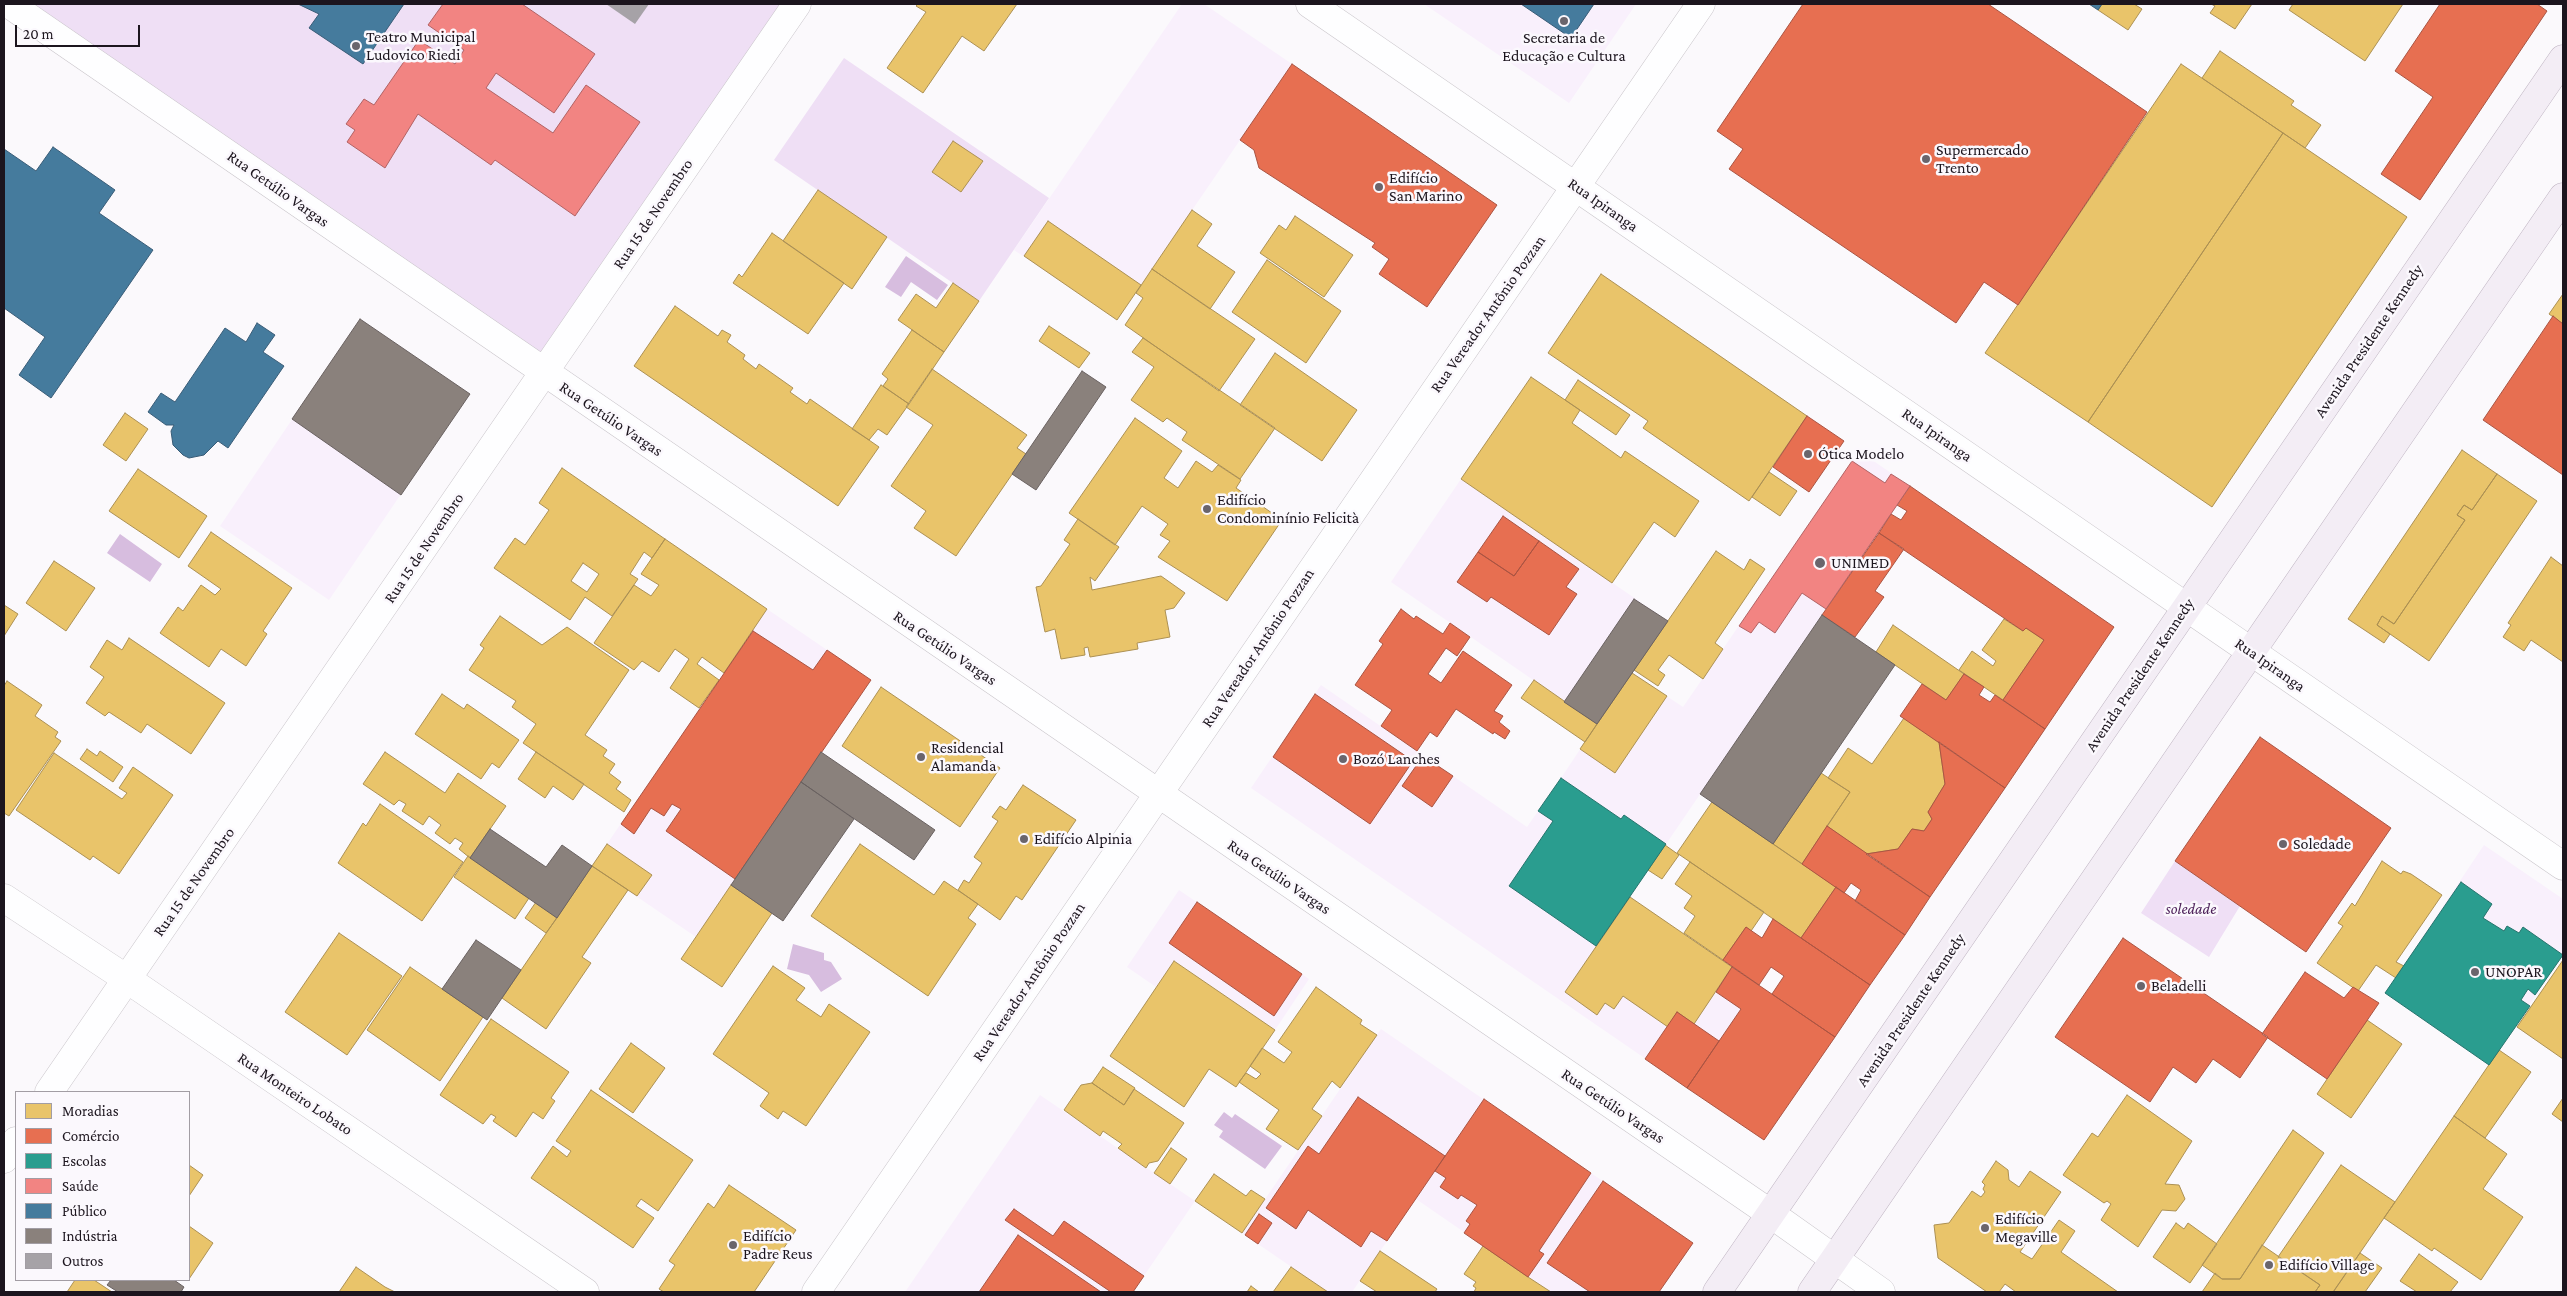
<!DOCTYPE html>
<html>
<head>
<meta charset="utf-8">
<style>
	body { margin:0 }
	#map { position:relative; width:2567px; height:1296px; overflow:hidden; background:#fbf9fc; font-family:"Crimson Pro",serif }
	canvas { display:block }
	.frame { position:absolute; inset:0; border:5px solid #1c151e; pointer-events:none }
	.legend { position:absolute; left:15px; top:1091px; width:175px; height:190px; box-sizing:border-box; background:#fbf8fd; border:1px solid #a29da4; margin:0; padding:6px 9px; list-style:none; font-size:15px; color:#1c151e }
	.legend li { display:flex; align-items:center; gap:10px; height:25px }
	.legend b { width:25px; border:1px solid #a29da4 }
	.scale { position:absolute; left:15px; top:25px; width:125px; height:22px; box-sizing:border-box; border:2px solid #1c151e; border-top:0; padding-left:6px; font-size:15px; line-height:18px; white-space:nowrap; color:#1c151e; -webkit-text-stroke:4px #fbf8fd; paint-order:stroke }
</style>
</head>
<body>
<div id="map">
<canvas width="2567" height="1296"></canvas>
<div class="frame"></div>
<ul class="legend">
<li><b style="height:14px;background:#e9c46a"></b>Moradias</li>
<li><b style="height:14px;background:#e76f51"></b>Comércio</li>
<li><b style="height:14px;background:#2a9d8f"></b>Escolas</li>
<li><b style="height:14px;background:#f28482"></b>Saúde</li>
<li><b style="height:14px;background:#457b9d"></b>Público</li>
<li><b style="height:14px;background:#8a817c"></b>Indústria</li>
<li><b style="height:14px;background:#a6a2a7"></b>Outros</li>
</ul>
<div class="scale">20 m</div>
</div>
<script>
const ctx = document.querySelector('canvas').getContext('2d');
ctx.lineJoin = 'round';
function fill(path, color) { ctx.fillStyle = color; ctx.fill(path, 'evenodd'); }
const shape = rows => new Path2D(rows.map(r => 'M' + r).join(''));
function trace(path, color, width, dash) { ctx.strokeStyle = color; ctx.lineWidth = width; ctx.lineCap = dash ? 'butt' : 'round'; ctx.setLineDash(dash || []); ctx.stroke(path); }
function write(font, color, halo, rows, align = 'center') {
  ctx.font = font + ' "Crimson Pro",serif'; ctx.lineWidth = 5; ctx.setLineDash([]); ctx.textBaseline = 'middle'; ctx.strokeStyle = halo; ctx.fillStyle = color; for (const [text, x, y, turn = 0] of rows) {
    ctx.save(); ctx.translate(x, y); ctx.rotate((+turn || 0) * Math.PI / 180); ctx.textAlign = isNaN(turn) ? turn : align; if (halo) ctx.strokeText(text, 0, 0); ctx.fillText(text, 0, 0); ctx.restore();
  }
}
fill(shape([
	[1182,4,1204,4,1292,64,1117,320,1014,250],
	[1424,4,1636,4,1569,103],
	[360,319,469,394,329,600,220,526],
	[1859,451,1910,486,1630,897,1835,1037,1764,1140,1251,788,1321,685,1527,827,1561,778,1597,724,1391,582,1461,479,1668,621,1632,673,1683,707],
	[767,609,871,680,696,937,592,866],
	[2484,845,2563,899,2563,954,2489,1065,2385,993],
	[1179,890,1309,979,1275,1030,1175,961,1156,987,1127,967],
	[1381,1029,1693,1243,1659,1292,1551,1292,1416,1199,1352,1292,1328,1292,1242,1233],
	[1040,1095,1195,1201,1133,1292,905,1292]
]), '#f9f0fc');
fill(shape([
	[9,4,797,4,544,373],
	[844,58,1049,198,979,301,774,160],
	[2175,861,2240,906,2209,957,2141,913]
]), '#efdff5');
fill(shape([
	[906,256,948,285,937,300,911,282,901,297,885,287],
	[120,534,162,564,150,582,107,553],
	[793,944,824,953,824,960,831,962,842,979,821,992,809,975,787,969],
	[1224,1112,1232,1118,1235,1114,1282,1146,1265,1169,1219,1137,1223,1131,1214,1125]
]), '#d7bddf');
const homes = shape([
	[918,4,1017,4,984,51,962,36,923,93,887,68,926,12,916,6,918,4],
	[2102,4,2134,4,2142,9,2128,30,2098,10,2102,4],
	[2211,4,2252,4,2235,29,2210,13,2215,6,2211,4],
	[2293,4,2403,4,2365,61,2289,10,2293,4],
	[2220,51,2294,101,2291,105,2321,125,2305,148,2202,78,2220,51],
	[2181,64,2283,133,2088,422,1985,353,2181,64],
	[2283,133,2407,217,2212,507,2088,422,2283,133],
	[953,141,983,161,961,192,932,172,953,141],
	[818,190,887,237,852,289,783,241,818,190],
	[1192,210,1212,224,1197,246,1235,272,1210,309,1152,269,1192,210],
	[1295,216,1353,255,1324,297,1260,253,1279,225,1286,230,1295,216],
	[1048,221,1141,285,1117,320,1024,256,1048,221],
	[772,233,844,283,808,334,733,283,739,274,742,277,772,233],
	[1267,260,1341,311,1306,363,1232,312,1267,260],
	[1152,269,1255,339,1219,391,1125,325,1143,298,1136,293,1152,269],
	[1601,274,1807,416,1749,501,1643,428,1648,421,1548,353,1601,274],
	[953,283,979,301,944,352,898,320,916,294,936,308,953,283],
	[2563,294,2563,324,2549,314,2563,294],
	[675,306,718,336,722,330,731,335,727,342,745,355,743,359,756,369,759,364,793,388,790,392,807,404,810,399,879,447,838,506,634,366,675,306],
	[1049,326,1090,353,1079,368,1039,341,1049,326],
	[912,330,944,352,909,404,883,386,888,379,882,374,912,330],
	[1143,338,1275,428,1240,479,1182,440,1187,432,1167,418,1163,422,1131,400,1154,367,1132,352,1143,338],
	[1275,353,1357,410,1322,461,1240,405,1275,353],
	[932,369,1027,435,1017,448,1026,454,956,556,914,528,926,511,891,486,933,425,906,407,932,369],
	[1531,377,1580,410,1572,423,1621,458,1625,451,1699,501,1675,537,1654,522,1612,583,1461,479,1531,377],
	[1578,380,1630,415,1616,435,1565,400,1578,380],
	[881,385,909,404,887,435,878,429,869,440,852,429,881,385],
	[125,413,148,429,126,461,103,445,125,413],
	[1135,418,1182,451,1164,478,1178,488,1196,461,1212,472,1218,465,1241,480,1236,488,1282,520,1227,601,1158,557,1170,541,1160,535,1168,524,1142,506,1115,545,1069,513,1135,418],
	[2462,450,2497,474,2472,510,2464,505,2457,515,2465,520,2394,624,2382,616,2377,625,2390,634,2384,643,2348,619,2462,450],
	[562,468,665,539,652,558,644,552,630,574,638,579,612,616,585,597,570,620,494,568,515,538,525,545,549,510,539,503,562,468],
	[583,563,599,574,587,592,571,581,583,563],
	[138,469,207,516,179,558,109,511,138,469],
	[1769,472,1797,491,1780,516,1752,497,1769,472],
	[2497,474,2537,501,2429,661,2377,625,2382,616,2394,624,2465,520,2457,515,2464,505,2472,510,2497,474],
	[1078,519,1119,547,1095,581,1090,577,1092,590,1161,576,1185,593,1174,608,1165,610,1170,637,1137,643,1138,649,1090,657,1088,647,1084,648,1085,655,1061,659,1055,629,1045,632,1036,587,1041,586,1070,544,1064,540,1078,519],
	[211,532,292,588,263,631,267,634,246,666,221,649,209,667,160,633,178,607,183,611,201,585,215,595,221,589,188,566,211,532],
	[665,539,767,609,724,673,702,657,697,664,719,680,699,708,670,688,689,659,675,649,659,672,642,661,634,670,594,643,634,585,651,596,659,585,641,574,665,539],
	[1716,551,1744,570,1750,559,1765,569,1715,643,1723,649,1703,679,1669,655,1658,670,1665,675,1658,686,1634,670,1716,551],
	[2551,557,2563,566,2563,662,2531,640,2524,651,2503,637,2511,625,2508,623,2551,557],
	[54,561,95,588,66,631,26,603,54,561],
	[4,605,18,614,4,636,4,605],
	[500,616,542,645,567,627,629,670,585,735,607,750,603,756,615,764,609,773,621,782,616,789,631,800,624,812,523,743,536,724,512,707,516,701,469,670,484,648,480,645,500,616],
	[2004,619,2023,631,2026,628,2044,640,2003,700,1959,670,1972,651,1993,666,1996,661,1982,650,2004,619],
	[1893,625,1964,674,1946,700,1876,652,1893,625],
	[129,638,225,703,191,754,147,724,141,733,109,712,105,716,86,703,104,677,90,667,107,640,122,650,129,638],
	[1632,673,1667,696,1615,773,1580,749,1632,673],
	[1534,680,1597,724,1585,742,1521,698,1534,680],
	[7,681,42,705,35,716,58,732,55,737,61,741,9,816,4,813,4,686,7,681],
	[881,687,1000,768,960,827,842,746,881,687],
	[442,694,464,709,467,704,519,740,499,768,492,763,481,779,415,734,442,694],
	[1904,718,1939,742,1945,784,1928,812,1932,819,1924,831,1912,829,1898,849,1866,854,1827,826,1850,792,1828,778,1848,748,1872,764,1904,718],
	[87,749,97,756,100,751,123,767,113,782,80,759,87,749],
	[385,752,445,793,458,773,506,806,470,858,459,849,463,843,455,838,450,844,435,833,441,825,429,816,423,825,402,811,406,804,399,800,394,805,363,784,385,752],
	[536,752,584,784,573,800,553,786,545,798,518,779,536,752],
	[54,753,122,799,127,793,119,788,133,767,173,795,119,874,93,856,90,860,16,810,54,753],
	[1821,773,1850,792,1802,864,1773,844,1821,773],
	[1023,785,1076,820,1022,900,1016,896,1000,920,958,890,964,880,969,883,982,863,974,857,998,821,992,817,1000,806,1006,810,1023,785],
	[1712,802,1836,887,1801,938,1677,853,1712,802],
	[380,804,463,862,422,921,338,863,363,823,366,826,380,804],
	[607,844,652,875,637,896,592,866,607,844],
	[860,844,934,895,944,881,978,904,968,918,976,924,928,996,811,916,860,844],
	[1665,845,1679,855,1662,879,1648,870,1665,845],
	[468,856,529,898,515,919,454,877,468,856],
	[2382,861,2401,874,2403,871,2411,874,2442,895,2396,962,2404,966,2396,978,2376,965,2358,991,2317,963,2343,926,2338,923,2352,903,2355,906,2382,861],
	[1690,862,1764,912,1751,931,1746,927,1723,960,1684,933,1695,916,1684,908,1692,896,1675,884,1690,862],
	[592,866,628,890,582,957,591,963,546,1029,502,998,592,866],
	[731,885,772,913,722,987,681,959,731,885],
	[1630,897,1732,967,1694,1024,1677,1012,1668,1027,1623,996,1614,1009,1605,1003,1597,1015,1565,992,1630,897],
	[536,902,557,918,546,933,525,918,536,902],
	[339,933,402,976,347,1055,285,1012,339,933],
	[2563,960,2563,1059,2517,1027,2563,960],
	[1174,961,1275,1030,1236,1087,1209,1069,1184,1107,1110,1056,1174,961],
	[773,966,805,988,796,1000,821,1017,829,1004,870,1032,806,1126,783,1111,778,1119,760,1106,769,1093,713,1054,773,966],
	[410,967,483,1017,440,1081,367,1030,410,967],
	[1316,987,1362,1020,1360,1024,1377,1035,1340,1088,1332,1081,1312,1109,1322,1116,1298,1150,1266,1129,1279,1110,1239,1082,1246,1073,1256,1079,1261,1074,1250,1066,1262,1048,1284,1063,1292,1052,1278,1042,1316,987],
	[491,1019,569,1072,551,1098,555,1101,543,1119,533,1112,516,1137,493,1121,496,1117,491,1114,483,1124,440,1095,491,1019],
	[2367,1020,2402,1044,2351,1118,2317,1094,2367,1020],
	[631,1043,665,1068,633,1113,599,1089,631,1043],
	[2499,1050,2531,1072,2485,1138,2454,1116,2499,1050],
	[1103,1067,1135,1088,1124,1105,1092,1083,1103,1067],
	[1092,1083,1124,1105,1134,1089,1184,1123,1158,1161,1149,1163,1146,1168,1118,1148,1122,1144,1103,1131,1100,1136,1064,1110,1081,1085,1092,1083],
	[591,1090,693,1160,658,1211,641,1199,636,1206,654,1218,633,1248,531,1178,553,1146,567,1157,571,1151,556,1141,591,1090],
	[2127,1095,2192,1141,2165,1184,2179,1185,2185,1199,2176,1211,2162,1210,2138,1247,2101,1220,2111,1204,2107,1201,2104,1203,2063,1175,2092,1133,2098,1137,2127,1095],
	[2563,1098,2563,1122,2552,1114,2563,1098],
	[2454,1116,2507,1154,2483,1189,2523,1217,2481,1280,2434,1248,2432,1251,2384,1218,2454,1116],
	[2293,1130,2324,1153,2240,1279,2222,1279,2202,1265,2293,1130],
	[1171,1148,1187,1159,1170,1184,1154,1173,1171,1148],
	[1996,1161,2008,1170,2009,1180,2019,1187,2030,1171,2061,1192,2020,1252,2032,1259,2059,1220,2075,1231,2061,1252,2118,1292,2016,1292,2005,1284,1999,1292,1987,1292,1938,1258,1934,1225,1949,1223,1972,1191,1981,1197,1985,1192,1983,1189,1985,1185,1982,1182,1996,1161],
	[189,1165,203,1175,189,1196,189,1165],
	[2341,1165,2395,1202,2333,1292,2315,1292,2320,1285,2278,1257,2341,1165],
	[1214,1174,1246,1196,1251,1190,1265,1199,1242,1233,1195,1201,1214,1174],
	[729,1185,796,1230,754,1292,664,1292,659,1289,675,1265,669,1261,708,1203,714,1208,729,1185],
	[2176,1223,2184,1229,2188,1223,2217,1244,2190,1283,2153,1257,2176,1223],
	[189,1226,213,1243,189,1279,189,1226],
	[2262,1245,2320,1285,2315,1292,2202,1292,2215,1273,2222,1279,2240,1279,2262,1245],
	[1483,1246,1528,1277,1551,1292,1474,1292,1476,1288,1473,1286,1476,1282,1464,1274,1483,1246],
	[1380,1251,1437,1289,1435,1292,1377,1292,1360,1281,1380,1251],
	[2360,1253,2382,1268,2365,1292,2337,1292,2334,1291,2360,1253],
	[2419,1254,2458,1282,2450,1292,2417,1292,2400,1281,2419,1254],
	[356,1267,385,1287,395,1292,339,1292,356,1267],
	[1291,1267,1328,1292,1273,1292,1291,1267],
	[75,1280,94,1280,112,1292,67,1292,75,1280],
	[1251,1286,1259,1292,1247,1292,1251,1286]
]);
fill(homes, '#e9c46a');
trace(homes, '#ac9053', 1);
const shops = shape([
	[1803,4,1988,4,2147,112,2018,305,1984,282,1956,323,1729,169,1743,149,1717,131,1803,4],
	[2440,4,2537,4,2547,11,2420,200,2381,174,2433,97,2395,71,2440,4],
	[1292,64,1497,205,1427,307,1379,274,1389,259,1372,247,1375,243,1259,168,1254,150,1240,140,1292,64],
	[2553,316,2563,324,2563,475,2483,420,2553,316],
	[1807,416,1844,441,1809,492,1773,467,1807,416],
	[1910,486,2114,627,2045,729,2003,700,2044,640,2026,628,2023,631,1879,533,1891,514,1901,520,1907,511,1897,505,1910,486],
	[1503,516,1539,541,1514,576,1478,552,1503,516],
	[1879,533,1904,549,1875,591,1884,597,1855,637,1822,615,1879,533],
	[1539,541,1579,569,1566,587,1577,594,1549,635,1491,597,1487,602,1457,582,1478,552,1514,576,1539,541],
	[1401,609,1414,619,1416,616,1443,634,1450,623,1470,637,1457,656,1446,648,1428,674,1441,683,1463,651,1512,685,1494,711,1503,716,1499,722,1510,731,1505,739,1494,732,1493,734,1456,709,1437,737,1430,732,1417,751,1381,726,1392,710,1355,685,1383,644,1379,641,1401,609],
	[753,631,813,670,827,650,871,680,735,879,666,831,681,809,672,804,664,816,651,808,634,834,621,824,753,631],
	[1964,674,1984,687,1979,695,1990,702,1995,695,2045,729,2005,788,1900,716,1922,684,1946,700,1964,674],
	[1315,694,1413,761,1370,824,1273,757,1315,694],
	[2260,737,2391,828,2306,952,2175,861,2260,737],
	[1939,742,2005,788,1930,897,1866,854,1898,849,1912,829,1924,831,1932,819,1928,812,1945,784,1939,742],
	[1423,756,1453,776,1432,807,1402,786,1423,756],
	[1827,826,1930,897,1905,935,1855,901,1861,890,1851,883,1844,893,1802,864,1827,826],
	[1836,887,1905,935,1870,985,1801,938,1836,887],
	[1197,902,1302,974,1274,1016,1169,943,1197,902],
	[1773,919,1870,985,1835,1037,1772,994,1784,976,1771,967,1759,985,1723,960,1746,927,1762,938,1773,919],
	[2123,938,2268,1037,2240,1078,2213,1059,2196,1083,2173,1067,2150,1102,2055,1037,2123,938],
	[1732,967,1835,1037,1764,1140,1687,1088,1741,1009,1716,992,1732,967],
	[2305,972,2344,998,2353,987,2379,1003,2327,1079,2262,1034,2305,972],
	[1677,1012,1719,1041,1687,1088,1645,1059,1677,1012],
	[1358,1097,1445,1156,1387,1241,1371,1231,1361,1247,1308,1210,1296,1229,1266,1208,1308,1146,1319,1154,1358,1097],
	[1484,1099,1591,1173,1539,1251,1544,1254,1528,1277,1464,1233,1470,1224,1466,1221,1477,1205,1461,1195,1458,1199,1440,1187,1446,1178,1435,1171,1484,1099],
	[1603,1181,1693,1243,1659,1292,1590,1292,1547,1263,1603,1181],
	[1014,1209,1053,1236,1064,1221,1144,1276,1133,1292,1111,1292,1005,1220,1014,1209],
	[1259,1214,1272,1223,1258,1244,1245,1235,1259,1214],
	[1018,1235,1101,1292,979,1292,1018,1235]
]);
fill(shops, '#e76f51');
trace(shops, '#aa5442', 1);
const schools = shape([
	[1561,778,1621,819,1624,815,1666,844,1596,946,1509,886,1553,821,1538,811,1561,778],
	[2461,882,2492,904,2483,918,2504,931,2507,926,2519,933,2523,927,2563,955,2535,995,2528,989,2521,1000,2530,1006,2489,1065,2385,993,2461,882]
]);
fill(schools, '#2a9d8f');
trace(schools, '#26746d', 1);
const health = shape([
	[443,4,522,4,595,54,554,113,496,73,486,88,553,133,586,85,640,122,575,216,495,160,491,165,418,114,385,168,347,142,355,130,346,124,364,99,374,105,419,40,455,64,464,50,428,25,443,4],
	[1852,461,1885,483,1891,474,1910,486,1826,609,1802,593,1775,633,1759,622,1751,633,1739,626,1852,461]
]);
fill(health, '#f28482');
trace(health, '#b26364', 1);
const public = shape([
	[298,4,404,4,363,64,309,28,319,14,298,4],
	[1521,4,1594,4,1571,38,1521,4],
	[2089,4,2102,4,2098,10,2089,4],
	[53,147,115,190,99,213,153,250,51,398,19,375,45,337,4,308,4,149,36,171,53,147],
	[257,323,275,335,263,352,284,366,228,448,218,441,204,455,189,458,183,455,173,445,171,431,174,425,166,425,148,412,161,393,175,402,225,328,246,342,257,323]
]);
fill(public, '#457b9d');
trace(public, '#395c77', 1);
const industry = shape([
	[360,319,470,394,401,495,292,419,360,319],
	[1082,371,1106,387,1036,490,1012,474,1082,371],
	[1634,599,1668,621,1597,724,1564,702,1634,599],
	[1822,615,1895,665,1773,844,1700,794,1822,615],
	[821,752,935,830,914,860,801,782,821,752],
	[801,782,854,819,783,921,731,885,801,782],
	[490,829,546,867,562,845,592,866,557,918,470,858,490,829],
	[476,940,521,970,487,1020,442,989,476,940],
	[111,1280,174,1280,184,1287,181,1292,118,1292,107,1285,111,1280]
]);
fill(industry, '#8a817c');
trace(industry, '#696160', 1);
fill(shape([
	[606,4,649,4,635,24]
]), '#a6a2a7');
const street = shape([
	[9,4,1771,1214,1881,1292],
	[1310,4,2563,866],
	[4,898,127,979,585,1292],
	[49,1092,797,4],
	[4,1159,16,1141],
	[816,1292,1701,4]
]);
const primary = shape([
	[1717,1292,2563,59],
	[1812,1292,2563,197]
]);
trace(street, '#c9c5ca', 29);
trace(primary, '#beb3c1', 29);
trace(street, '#fefeff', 28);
trace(primary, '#f3edf5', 28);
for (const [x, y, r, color] of [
	[1564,21,5,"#6a656c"],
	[356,46,5,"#6a656c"],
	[1926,159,5,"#6a656c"],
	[1379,187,5,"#6a656c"],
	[1808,454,5,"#6a656c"],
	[1207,509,5,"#6a656c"],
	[1820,563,6,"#6a656c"],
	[921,757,5,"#6a656c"],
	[1343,759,5,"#6a656c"],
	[1024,839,5,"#6a656c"],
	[2283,844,5,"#6a656c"],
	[2475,972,5,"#6a656c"],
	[2141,986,5,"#6a656c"],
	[1985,1228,5,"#6a656c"],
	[733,1245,5,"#6a656c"],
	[2269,1265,5,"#6a656c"]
]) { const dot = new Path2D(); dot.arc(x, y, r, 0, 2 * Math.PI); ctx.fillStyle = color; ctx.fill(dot); trace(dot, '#fbf8fd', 2); }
write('16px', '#1c151e', '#fbf8fd', [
	["Teatro Municipal",366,37],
	["Ludovico Riedi",366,55],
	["Secretaria de",1564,38,"center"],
	["Educação e Cultura",1564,56,"center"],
	["Supermercado",1936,150],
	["Trento",1936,168],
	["Edifício",1389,178],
	["San Marino",1389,196],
	["Ótica Modelo",1818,454],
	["Edifício",1217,500],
	["Condominínio Felicità",1217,518],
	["UNIMED",1831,563],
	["Residencial",931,748],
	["Alamanda",931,766],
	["Bozó Lanches",1353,759],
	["Edifício Alpinia",1034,839],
	["Soledade",2293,844],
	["UNOPAR",2485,972],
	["Beladelli",2151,986],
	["Edifício",1995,1219],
	["Megaville",1995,1237],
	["Edifício",743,1236],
	["Padre Reus",743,1254],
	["Edifício Village",2279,1265]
], 'left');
write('16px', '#1c151e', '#fbf8fd', [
	["Rua Getúlio Vargas",278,189,35],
	["Rua Ipiranga",1603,205,35],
	["Rua 15 de Novembro",653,214,-56],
	["Rua Vereador Antônio Pozzan",1488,314,-55],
	["Avenida Presidente Kennedy",2369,341,-56],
	["Rua Getúlio Vargas",611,419,34],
	["Rua Ipiranga",1937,435,35],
	["Rua 15 de Novembro",424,548,-56],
	["Rua Getúlio Vargas",945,648,34],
	["Rua Vereador Antônio Pozzan",1258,648,-56],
	["Rua Ipiranga",2270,665,35],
	["Avenida Presidente Kennedy",2140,675,-56],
	["Rua Getúlio Vargas",1279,877,34],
	["Rua 15 de Novembro",194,882,-55],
	["Rua Vereador Antônio Pozzan",1029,982,-56],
	["Avenida Presidente Kennedy",1911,1010,-56],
	["Rua Monteiro Lobato",295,1094,34],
	["Rua Getúlio Vargas",1613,1106,34]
]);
write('italic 16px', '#4b1e58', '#fbf8fd', [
	["soledade",2191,909]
]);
</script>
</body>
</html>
